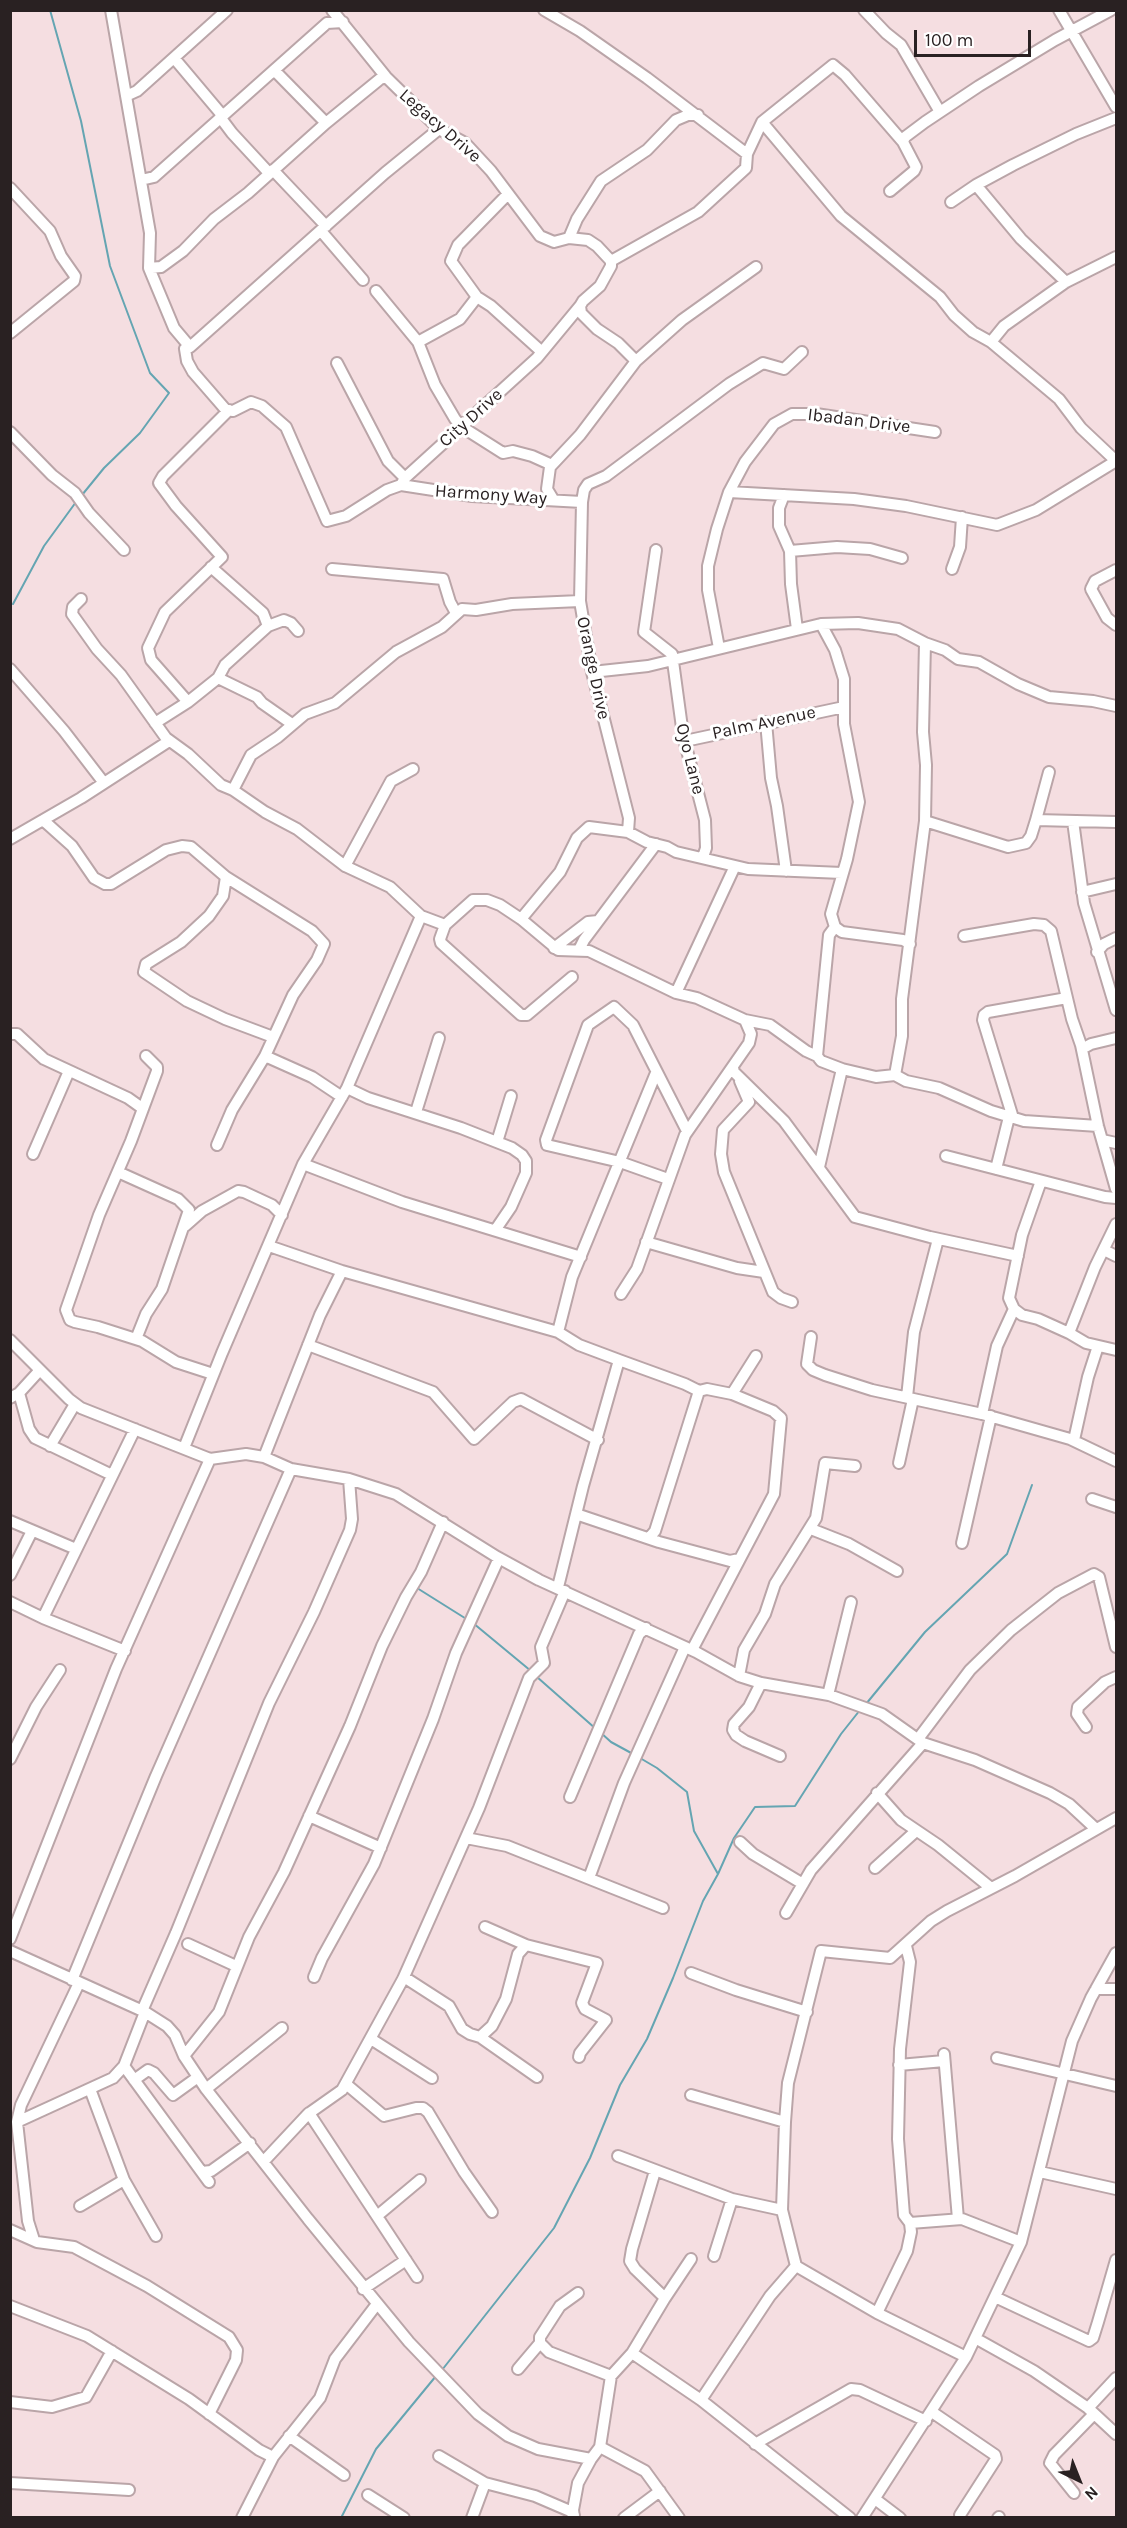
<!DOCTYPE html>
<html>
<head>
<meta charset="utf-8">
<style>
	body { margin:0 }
	#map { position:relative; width:1127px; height:2528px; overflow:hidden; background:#f5dee1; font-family:Karla,sans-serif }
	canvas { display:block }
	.frame { position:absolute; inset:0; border:12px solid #292122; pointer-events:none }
	.north { position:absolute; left:1049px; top:2450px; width:60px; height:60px; -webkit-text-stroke:4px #fff; paint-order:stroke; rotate:137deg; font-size:16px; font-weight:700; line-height:24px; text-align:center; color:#292122 }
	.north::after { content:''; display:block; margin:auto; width:21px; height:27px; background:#292122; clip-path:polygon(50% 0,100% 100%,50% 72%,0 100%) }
	.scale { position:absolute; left:914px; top:30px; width:117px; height:27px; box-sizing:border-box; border:3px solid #292122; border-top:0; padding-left:8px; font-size:18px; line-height:21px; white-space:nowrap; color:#292122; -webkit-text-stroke:4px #fff; paint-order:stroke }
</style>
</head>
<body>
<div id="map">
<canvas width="1127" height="2528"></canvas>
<div class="frame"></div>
<div class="north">N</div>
<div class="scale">100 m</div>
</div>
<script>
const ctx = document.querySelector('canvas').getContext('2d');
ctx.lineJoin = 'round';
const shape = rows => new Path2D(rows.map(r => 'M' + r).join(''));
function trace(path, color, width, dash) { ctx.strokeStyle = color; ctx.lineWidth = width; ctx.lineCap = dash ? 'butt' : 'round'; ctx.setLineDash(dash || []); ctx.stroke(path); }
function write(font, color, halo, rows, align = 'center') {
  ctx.font = font + ' Karla,sans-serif'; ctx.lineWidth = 6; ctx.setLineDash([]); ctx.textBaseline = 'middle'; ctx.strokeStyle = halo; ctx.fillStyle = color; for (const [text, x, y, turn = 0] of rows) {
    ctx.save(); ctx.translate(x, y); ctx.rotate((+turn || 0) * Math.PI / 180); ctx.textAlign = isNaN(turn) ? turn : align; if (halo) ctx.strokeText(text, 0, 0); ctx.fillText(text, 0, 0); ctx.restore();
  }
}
trace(shape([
	[50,10,81,121,110,266,150,373,169,393,140,433,104,468,82,495],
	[13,604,44,546,76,502],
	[417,1588,468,1620],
	[473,1623,531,1671],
	[537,1677,596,1729],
	[866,1704,925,1632,1007,1554,1032,1485],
	[600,1732,611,1742,633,1754],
	[640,1758,657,1768,687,1792,694,1831,718,1874],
	[442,2370,554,2228,590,2158,620,2085,647,2039,673,1978,703,1901,718,1874,734,1838,755,1807,795,1806,841,1734,860,1710],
	[341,2518,376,2449,436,2376]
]), '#65a5b2', 2);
const minor = shape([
	[111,10,150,233,149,268,174,328,190,347,185,349,187,361,193,372,226,410,233,411,251,402,262,406,286,427,327,521,346,516,387,490,401,485],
	[332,10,386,77,439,129,465,143,491,171,540,236,554,242,569,238,588,240,597,246,611,261],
	[544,10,580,31,647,78,747,154],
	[864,10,886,33,901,45,940,112],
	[1059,10,1116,107],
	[174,58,222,115],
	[274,70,326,123],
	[126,96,137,91,227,10],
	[220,117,232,133,269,173],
	[762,122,841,216,940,297,954,315,973,332,991,342,1059,399,1081,428,1116,461],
	[903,142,905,137,925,122,979,86,1055,40,1111,10],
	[273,170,326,226],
	[141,180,154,177,327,23,343,22],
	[976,185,1021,239,1066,282],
	[10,188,50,231,61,256,75,276,74,281,10,333],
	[508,194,458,245,451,261,477,297,491,306,542,352],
	[951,202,976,185,1013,165,1076,134,1116,118],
	[321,231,363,280],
	[569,238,577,219,601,181,647,150,676,120,688,115,698,115],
	[611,261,698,212,746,168,747,154,762,122,833,65,845,75,903,142,916,167,914,171,890,191],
	[149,268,161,267,183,251,214,219,248,193,326,123,380,79,386,77],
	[376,291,418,342],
	[477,297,460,319,418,342,435,385,455,419,462,427,503,453,513,451,532,456,552,465],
	[991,342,1004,326,1066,282,1116,257],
	[190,347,385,173,439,129],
	[636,361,682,320,756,267],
	[337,363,388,461,405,478],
	[10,432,52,475,75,493,89,513,124,550],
	[401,485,405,478,537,358,580,306],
	[401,485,472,496,582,502],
	[729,492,854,499,906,506,997,525,1036,510,1116,461],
	[784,495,779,508,779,526,790,551,791,584,797,629],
	[553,499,547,489,550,467,580,435,636,361,618,343,597,329,581,313,580,306,583,301,600,286,611,266,611,261],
	[656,550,644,632,672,654,683,735,705,820,706,848,703,857],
	[790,551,837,547,870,549,902,558],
	[211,567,263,613,268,626],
	[332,569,443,579,450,602,456,613],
	[952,569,960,547,962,517],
	[1116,570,1095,581,1091,589,1107,618,1116,625],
	[81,599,73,607,72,614,97,649,121,675,166,738,188,754,221,785,233,790,265,812,297,829,345,866,390,887,421,916,445,925,473,900,487,900,500,905,521,919,558,950,589,951,676,993,697,998,745,1020,751,1034,749,1043,685,1135,637,1269,621,1294],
	[821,624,835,650,844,679,844,724,859,802,847,859,831,914,835,927,842,932,903,940,910,944],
	[719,648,708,590,708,566,717,529,729,492,745,462,774,424,792,414,816,414,935,432],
	[10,669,64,731,104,783],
	[592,672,648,666,821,624,858,623,898,629,925,643,945,650,958,659,979,662,1018,684,1049,697,1093,701,1116,706],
	[218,678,257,697,262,703,292,724],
	[188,702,151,660,148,648,165,612,222,557,176,506,159,483,163,476,229,410],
	[766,722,771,778,777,806,786,871],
	[155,723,188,702,218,678,225,665,268,626,284,620,291,623,298,631],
	[685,741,844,707],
	[233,790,251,755,278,737,305,714,335,703,396,652,442,627,462,609,476,610,512,604,580,601],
	[43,820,72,846,94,878,105,884,111,884,166,850,182,846,191,847,226,877,312,931,324,944,317,960,293,995,265,1056,232,1110,217,1145],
	[1036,820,1049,772],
	[925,821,1008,847,1026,843,1031,836,1036,820,1116,822],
	[1073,821,1084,903,1116,1010],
	[628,832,629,818,592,672,580,601,582,502,584,490,588,484,606,476,729,384,763,363,784,369,802,352],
	[10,839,81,798,169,741],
	[345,866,391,781,413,769],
	[226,877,223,896,209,916,181,942,146,964,144,972,187,1001,225,1019,273,1037],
	[1082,892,1116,884],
	[521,919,560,872,577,838,589,827,628,832,647,842,667,847,676,852,748,869,842,873],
	[445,925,440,939,441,943,521,1015,527,1015,572,977],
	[835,927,829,935,817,1056,821,1061,842,1069],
	[964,936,1034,924,1044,925,1051,931,1072,1019,1081,1045,1098,1126,1116,1189],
	[554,948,588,922,598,921],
	[579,950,584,940,656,844],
	[1097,952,1104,944,1116,938],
	[676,993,735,866],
	[745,1020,770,1025,806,1051,817,1056],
	[10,1034,17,1034,44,1059,128,1098,142,1108],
	[1082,1049,1091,1044,1116,1038],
	[146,1056,157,1067,157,1071,131,1141,99,1215,66,1310,70,1320,75,1322,98,1327,142,1341,176,1362,213,1374],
	[265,1056,312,1077,342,1097],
	[733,1068,734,1072,784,1121,855,1217,930,1237,1018,1256],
	[895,1075,902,1036,902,999,925,821,926,765,923,732,925,643],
	[740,1081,749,1102,723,1130,721,1154,724,1172,773,1292,781,1298,792,1302],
	[347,1088,368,1098,461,1128,512,1148,522,1155,526,1161,526,1173,511,1207,496,1229],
	[416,1112,439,1038],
	[1013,1118,983,1020,984,1015,988,1012,1067,998],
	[1102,1140,1116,1143],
	[497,1142,511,1096],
	[33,1154,69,1071],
	[946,1156,1105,1197,1116,1198],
	[303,1164,402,1202,581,1257],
	[819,1167,842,1069,876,1077,895,1075,906,1081,939,1088,991,1111,1024,1121,1098,1126],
	[996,1169,1009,1117],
	[118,1172,178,1199,189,1210,162,1289,146,1314,136,1339],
	[668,1179,620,1162,547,1145,546,1140,588,1025,614,1007,633,1025,687,1131],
	[1041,1181,1022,1235,1009,1298,1014,1309,1022,1315,1038,1319,1069,1333,1086,1343,1116,1350],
	[185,1226,202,1211,238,1191,244,1192,272,1205,282,1215],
	[646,1242,737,1268,764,1272],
	[269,1246,342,1271,558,1332,579,1345,619,1360,583,1486,558,1587],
	[1104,1250,1116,1256],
	[558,1332,572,1277,656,1073],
	[1069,1333,1095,1267,1116,1224],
	[811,1337,807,1364,813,1370,825,1375,872,1390,982,1414,1070,1439,1116,1461],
	[10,1340,69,1399,81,1408,210,1459,246,1454,264,1457,291,1469,349,1479,396,1494,497,1557,539,1580,696,1652,739,1676,761,1683,829,1695,882,1714,923,1743,975,1760,1050,1793,1069,1804,1096,1829],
	[308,1345,433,1392,474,1439,513,1402,521,1399,598,1440],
	[619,1360,685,1384,699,1391,707,1389,732,1394,773,1411,781,1418,774,1494,692,1650],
	[19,1393,29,1429,35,1438,112,1475],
	[732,1394,756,1356],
	[907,1397,914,1332,938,1239],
	[10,1398,19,1393,40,1370],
	[982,1414,997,1346,1014,1309],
	[1074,1440,1088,1377,1098,1346],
	[50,1446,75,1404],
	[184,1448,222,1353,303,1164,347,1088,421,916],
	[264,1457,320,1315,342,1271],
	[899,1463,913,1399],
	[1092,1499,1116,1507],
	[576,1514,659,1542,730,1561,739,1559],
	[10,1521,76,1549],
	[811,1529,849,1544,897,1571],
	[649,1538,655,1531,699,1391],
	[962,1543,991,1416],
	[10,1575,32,1531],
	[10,1602,43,1618,125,1651],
	[43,1618,135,1429],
	[739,1676,744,1650,765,1614,775,1584,816,1518,825,1463,855,1466],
	[761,1683,749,1707,734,1724,733,1730,736,1735,745,1741,780,1756],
	[828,1695,851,1602],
	[1086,1727,1077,1714,1078,1707,1105,1682,1116,1677],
	[918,1739,970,1670,1011,1630,1058,1593,1094,1574,1099,1577,1116,1647],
	[10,1759,36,1707,60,1670],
	[877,1793,901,1820,938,1845,991,1888],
	[570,1797,639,1634,646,1628],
	[309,1816,381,1848],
	[466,1838,507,1846,663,1908],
	[740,1842,753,1854,803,1884],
	[875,1868,916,1831],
	[589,1878,624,1783,685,1647],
	[786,1913,811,1870,923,1743],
	[485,1927,526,1945,597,1963,582,2003,585,2009,606,2020,580,2053,579,2057],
	[10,1939,116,1669,210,1459],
	[188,1944,236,1966],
	[906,1946,910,1962,900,2049,898,2139,904,2215,910,2223,911,2232,907,2251,877,2313,966,2357],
	[10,1951,145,2012,167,2026,175,2035,184,2056,206,2089,308,2219,409,2342,478,2414,508,2436,538,2449,591,2459,600,2447,645,2471,679,2518],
	[691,1973,736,1990,807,2012],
	[314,1977,322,1958,374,1864,433,1719,456,1653,499,1558],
	[404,1977,449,2006,462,2029,470,2034,480,2037,537,2077],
	[72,1980,156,1776,291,1469],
	[1096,1989,1116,1989],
	[142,2011,176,1933,269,1703,314,1612,350,1530,352,1519,349,1479],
	[480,2037,492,2026,506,1999,518,1954,526,1945],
	[371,2039,432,2078],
	[944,2054,958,2219],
	[184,2056,219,2012,249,1937,284,1872,350,1726,382,1646,406,1597,421,1572,443,1522],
	[997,2058,1116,2086],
	[899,2065,944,2061],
	[124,2066,209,2182],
	[134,2080,148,2070,154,2073,173,2095,198,2077],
	[346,2084,384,2116,416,2108,423,2108,428,2112,464,2172,492,2212],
	[90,2089,124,2180,156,2236],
	[206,2089,282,2028],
	[691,2095,785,2122],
	[309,2113,417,2277],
	[17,2122,113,2078,124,2066,145,2012],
	[618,2156,732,2199,782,2210],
	[264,2161,308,2114,342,2090,403,1979,479,1808,529,1678,544,1663,541,1647,565,1591],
	[202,2172,211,2171,250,2143],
	[1040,2172,1116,2189],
	[80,2206,124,2180],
	[377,2216,420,2180],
	[910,2223,962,2219,1021,2242],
	[10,2230,37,2242,74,2247,147,2286,229,2337,237,2350,236,2360,209,2414],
	[34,2240,28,2221,17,2122,21,2105,79,1983],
	[714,2256,732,2199],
	[796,2266,877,2313],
	[363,2289,406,2260],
	[578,2293,560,2306,540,2337,540,2343,549,2352,611,2376],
	[995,2297,1089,2341,1093,2338,1098,2322,1116,2260],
	[665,2298,691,2259],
	[10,2306,87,2336,189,2399,259,2450,273,2457],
	[975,2338,1034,2371,1088,2408,1116,2434],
	[632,2353,701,2400,850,2518],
	[518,2369,540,2343],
	[701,2400,770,2296,796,2266,782,2210,785,2122,788,2083,821,1951,890,1958,931,1921,947,1911,1015,1876,1116,1818],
	[10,2402,52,2407,86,2397,112,2351],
	[1088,2408,1116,2378],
	[932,2412,995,2455,996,2459,960,2515],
	[289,2436,344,2475],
	[755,2444,851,2389,860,2390,926,2421],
	[600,2447,611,2376,632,2353,665,2298,635,2269,630,2261,632,2249,655,2171],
	[439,2456,485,2483,535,2496,570,2511,574,2515],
	[10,2483,129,2490],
	[1074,2493,1050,2463,1054,2455,1094,2414],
	[368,2495,404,2518],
	[875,2499,900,2518],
	[574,2517,573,2510,578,2483,591,2459],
	[242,2518,273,2457,320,2398,335,2359,377,2304],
	[472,2518,485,2483],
	[624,2518,660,2491],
	[862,2518,966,2357,1021,2242,1072,2041,1091,1998,1116,1953],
	[998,2518,999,2517]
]);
trace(minor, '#baa5a8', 14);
trace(minor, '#fff', 10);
write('18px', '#292122', '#fff', [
	["Legacy Drive",440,126,41],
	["City Drive",471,418,-42],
	["Ibadan Drive",859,421,7],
	["Harmony Way",491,495,4],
	["Orange Drive",593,668,78],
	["Palm Avenue",764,723,-12],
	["Oyo Lane",690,759,76]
]);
</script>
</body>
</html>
